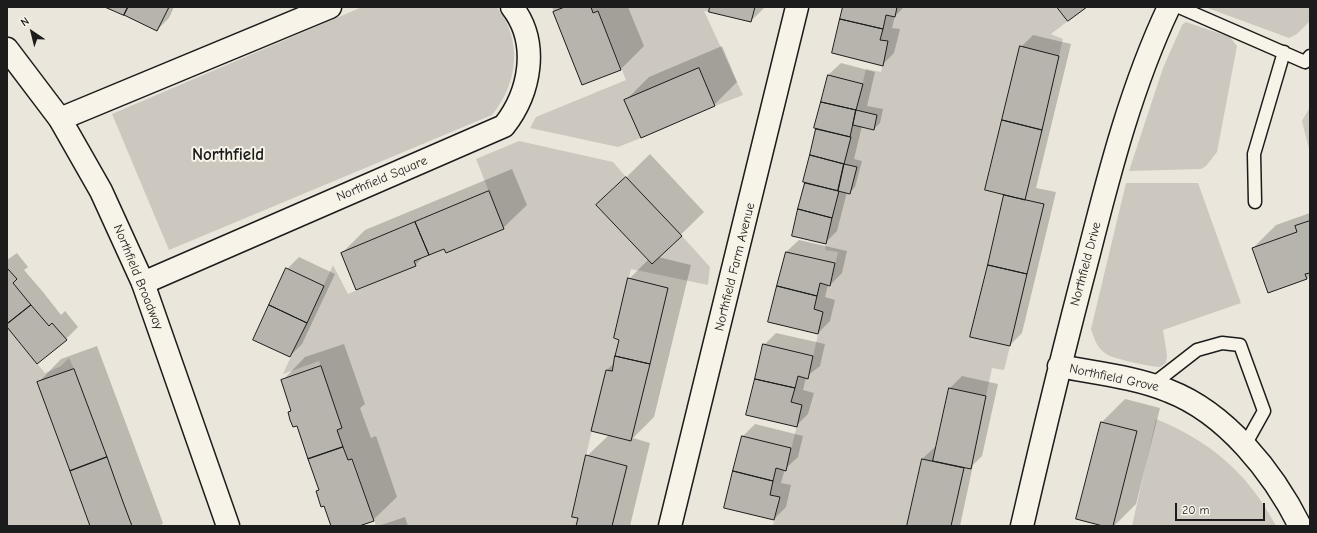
<!DOCTYPE html>
<html>
<head>
<meta charset="utf-8">
<style>
	body { margin:0 }
	#map { position:relative; width:1317px; height:533px; overflow:hidden; background:#eae6dc; font-family:"Comic Neue",sans-serif }
	canvas { display:block }
	.frame { position:absolute; inset:0; border:8px solid #1c1c1c; pointer-events:none }
	.north { position:absolute; left:12px; top:12px; width:40px; height:40px; -webkit-text-stroke:3px #f7f3e8; paint-order:stroke; rotate:325deg; font-size:11px; font-weight:700; line-height:16px; text-align:center; color:#1c1c1c }
	.north::after { content:''; display:block; margin:auto; width:14px; height:18px; background:#1c1c1c; clip-path:polygon(50% 0,100% 100%,50% 72%,0 100%) }
	.scale { position:absolute; left:1175px; top:503px; width:90px; height:18px; box-sizing:border-box; border:2px solid #1c1c1c; border-top:0; padding-left:5px; font-size:12px; line-height:14px; white-space:nowrap; color:#1c1c1c; -webkit-text-stroke:3px #f7f3e8; paint-order:stroke }
</style>
</head>
<body>
<div id="map">
<canvas width="1317" height="533"></canvas>
<div class="frame"></div>
<div class="north">N</div>
<div class="scale">20 m</div>
</div>
<script>
const ctx = document.querySelector('canvas').getContext('2d');
ctx.lineJoin = 'round';
function fill(path, color) { ctx.fillStyle = color; ctx.fill(path, 'evenodd'); }
function stroke(path, color, width, dash) { ctx.strokeStyle = color; ctx.lineWidth = width; ctx.lineCap = dash ? 'butt' : 'round'; ctx.setLineDash(dash || []); ctx.stroke(path); }
function write(font, color, halo, rows, align = 'center') {
  ctx.font = font + ' "Comic Neue",sans-serif'; ctx.lineWidth = 4; ctx.setLineDash([]); ctx.textBaseline = 'middle'; ctx.strokeStyle = halo; ctx.fillStyle = color; for (const [text, x, y, turn = 0] of rows) {
    ctx.save(); ctx.translate(x, y); ctx.rotate((+turn || 0) * Math.PI / 180); ctx.textAlign = isNaN(turn) ? turn : align; if (halo) ctx.strokeText(text, 0, 0); ctx.fillText(text, 0, 0); ctx.restore();
  }
}
fill(new Path2D(`
	M362,7H497C523,41 518,83 492,115L169,250L112,114Z
	M591,7H710L709,12L704,11L743,95L715,106L698,68L625,100L641,138L618,147L530,128L536,117L626,80L598,11L593,13Z
	M897,7H1057L1068,21L1051,34L1063,39L1059,56L1020,47L985,190L1004,195L971,337L1010,346L1004,370L992,368L986,396L949,388L933,461L921,459L907,526H773L780,497L770,495L776,468L786,470L802,405L791,402L798,376L808,379L823,312L814,309L820,283L830,286L838,252L825,250L826,244L839,191L850,194L844,164L853,125L874,130L877,115L856,110L866,69L881,72L888,42L880,40L886,15L895,17Z
	M1205,7H1310V21L1297,34L1289,38Z
	M1186,22L1230,37L1237,46L1217,152L1206,166L1201,169L1129,171L1163,68L1182,25Z
	M1310,107V153L1302,121Z
	M519,141L613,162L626,177L597,205L652,264L682,236L710,267L708,285L631,269L614,338L619,340L612,371L606,370L572,516L578,518L576,526H376L353,459L348,460L337,430L342,427L319,361L283,374L333,265L348,294L415,266L414,261L444,249L446,253L504,229L476,159Z
	M1126,183H1198L1241,303L1163,330L1167,355L1166,363L1160,367C1147,366 1119,360 1108,355C1098,350 1094,339 1091,329Z
	M7,327L45,373L61,366L69,358L74,369L37,382L90,526H7Z
	M1156,419C1210,441 1249,474 1276,526H1132Z`), '#ccc8c0');
fill(new Path2D(`
	M107,7H174L169,18L157,30Z
	M552,7H628L644,46L621,69L583,84Z
	M711,7H765L751,21Z
	M844,7H904L895,16L892,28L900,29L894,53L882,65Z
	M1033,35L1071,44L1036,188L1056,192L1022,333L1010,345L972,336L1005,194L1021,47Z
	M722,46L737,82L714,105L626,100L649,77Z
	M841,63L875,72L867,106L883,109L880,123L874,129L862,126L854,159L862,161L855,187L849,193L847,192L837,231L825,243L793,235L828,75Z
	M650,154L704,212L658,257L691,265L654,417L633,438L650,443L630,526H577L587,456L609,435L607,370L615,362L621,339L629,279L649,259L598,205Z
	M512,169L527,205L503,228L445,247L424,256L415,265L342,253L365,230Z
	M1310,213V275L1307,279L1253,248L1276,225Z
	M799,240L847,251L842,273L830,285H828L825,297L835,300L830,321L818,333L770,321L786,252Z
	M17,253L28,267L24,270L43,292L61,315L65,311L78,327L66,339L7,326V260Z
	M299,257L335,274L302,344L290,356L287,269Z
	M776,333L825,344L820,366L806,377L803,390L814,393L808,414L796,426L764,345Z
	M344,344L365,404L360,408L371,438L376,436L397,497L373,520L356,526H332L325,504L317,491L320,488L297,425L289,412L292,410L282,381L305,357Z
	M97,346L163,523L160,526H91L38,383L61,359Z
	M962,376L998,384L982,456L973,465L960,526H908L922,459L935,447H937L950,388Z
	M1125,399L1160,408L1136,504L1114,526L1077,519L1102,422Z
	M755,424L803,436L798,457L785,469L781,483L791,485L786,507L774,519L743,436Z
	M405,517L408,526H378Z`), '#0003');
const building = new Path2D(`
	M105,7H128L124,15Z
	M128,7H169L157,31L124,15Z
	M565,7H591L593,13L598,11L621,70L582,85L553,12Z
	M710,7H755L751,22L709,12Z
	M843,7H897L895,17L886,15L883,29L840,19Z
	M1057,7H1087L1068,21Z
	M840,19L883,29L880,40L888,41L883,66L832,53Z
	M1020,46L1059,56L1042,130L1002,120Z
	M699,68L715,106L641,138L624,100Z
	M828,75L863,84L856,110L821,102Z
	M821,102L856,110L850,137L814,128Z
	M856,110L877,115L874,130L853,125Z
	M1002,120L1042,130L1025,200L985,190Z
	M816,129L851,137L844,164L810,155Z
	M810,155L844,164L838,191L803,182Z
	M844,164L857,167L850,194L838,191Z
	M626,177L682,236L652,264L596,205Z
	M805,183L839,191L832,218L798,209Z
	M489,191L504,229L446,253L444,249L429,255L415,222Z
	M1004,195L1044,204L1027,274L988,265Z
	M798,209L832,218L826,244L792,236Z
	M1310,221V273L1305,274L1307,279L1268,293L1252,248L1297,232L1295,226Z
	M415,222L429,255L414,261L416,266L356,290L341,253Z
	M786,252L835,263L830,286L820,283L817,296L777,286Z
	M988,265L1027,274L1010,346L970,337Z
	M7,268L17,279L13,283L31,305L7,324Z
	M286,268L324,286L307,323L269,305Z
	M628,278L668,288L650,364L615,356L619,340L614,338Z
	M777,286L817,296L814,309L823,312L818,334L768,322Z
	M31,305L49,326L52,323L67,340L37,364L7,327V324Z
	M269,305L307,323L290,357L253,340Z
	M763,344L813,356L808,379L798,376L795,388L755,379Z
	M615,356L650,364L631,441L591,431L606,370L612,371Z
	M321,366L342,428L337,430L343,447L308,459L297,426L293,427L290,420L288,412L291,411L281,380Z
	M74,369L107,457L70,471L37,382Z
	M755,379L795,388L791,402L802,405L797,427L746,415Z
	M949,388L986,396L971,469L933,461Z
	M1101,422L1137,431L1113,526H1103L1076,519Z
	M742,436L791,448L786,471L776,468L773,481L733,471Z
	M343,447L348,460L352,459L374,521L359,526H331L324,506L321,507L316,491L319,490L308,459Z
	M586,455L627,466L612,526H576L578,518L572,517Z
	M107,457L123,502L132,526H90L70,471Z
	M922,459L964,468L951,526H907Z
	M733,471L773,481L770,495L780,497L774,520L724,508Z`);
fill(building, '#b6b4ac');
stroke(building, '#1c1c1c', 1);
const lane = new Path2D(`
	M1179,7L1305,62L1310,56
	M1255,202L1254,154L1284,52
	M1152,385L1197,350L1222,343L1240,345L1264,411L1245,445`);
const street = new Path2D(`
	M60,119L330,7
	M143,283L504,126C530,93 540,43 512,7
	M1059,366C1095,373 1135,377 1169,391C1226,413 1273,472 1300,526
	M670,526L797,7
	M1022,526C1043,435 1065,344 1089,253C1110,170 1132,85 1169,7`);
const secondary = new Path2D(`
	M7,49L60,119L101,191L143,283L228,526`);
stroke(lane, '#1c1c1c', 15);
stroke(street, '#1c1c1c', 25);
stroke(secondary, '#1c1c1c', 25);
stroke(lane, '#f7f3e8', 12);
stroke(street, '#f7f3e8', 22);
stroke(secondary, '#f7f3e8', 22);
write('13px', '#1c1c1c', '#f7f3e8', [
	["Northfield Square",382,179,-23],
	["Northfield Drive",1086,264,-75],
	["Northfield Farm Avenue",735,267,-76],
	["Northfield Broadway",138,277,68],
	["Northfield Grove",1114,378,12]
]);
write('bold 17px', '#1c1c1c', '#f7f3e8', [
	["Northfield",228,155]
]);
</script>
</body>
</html>
